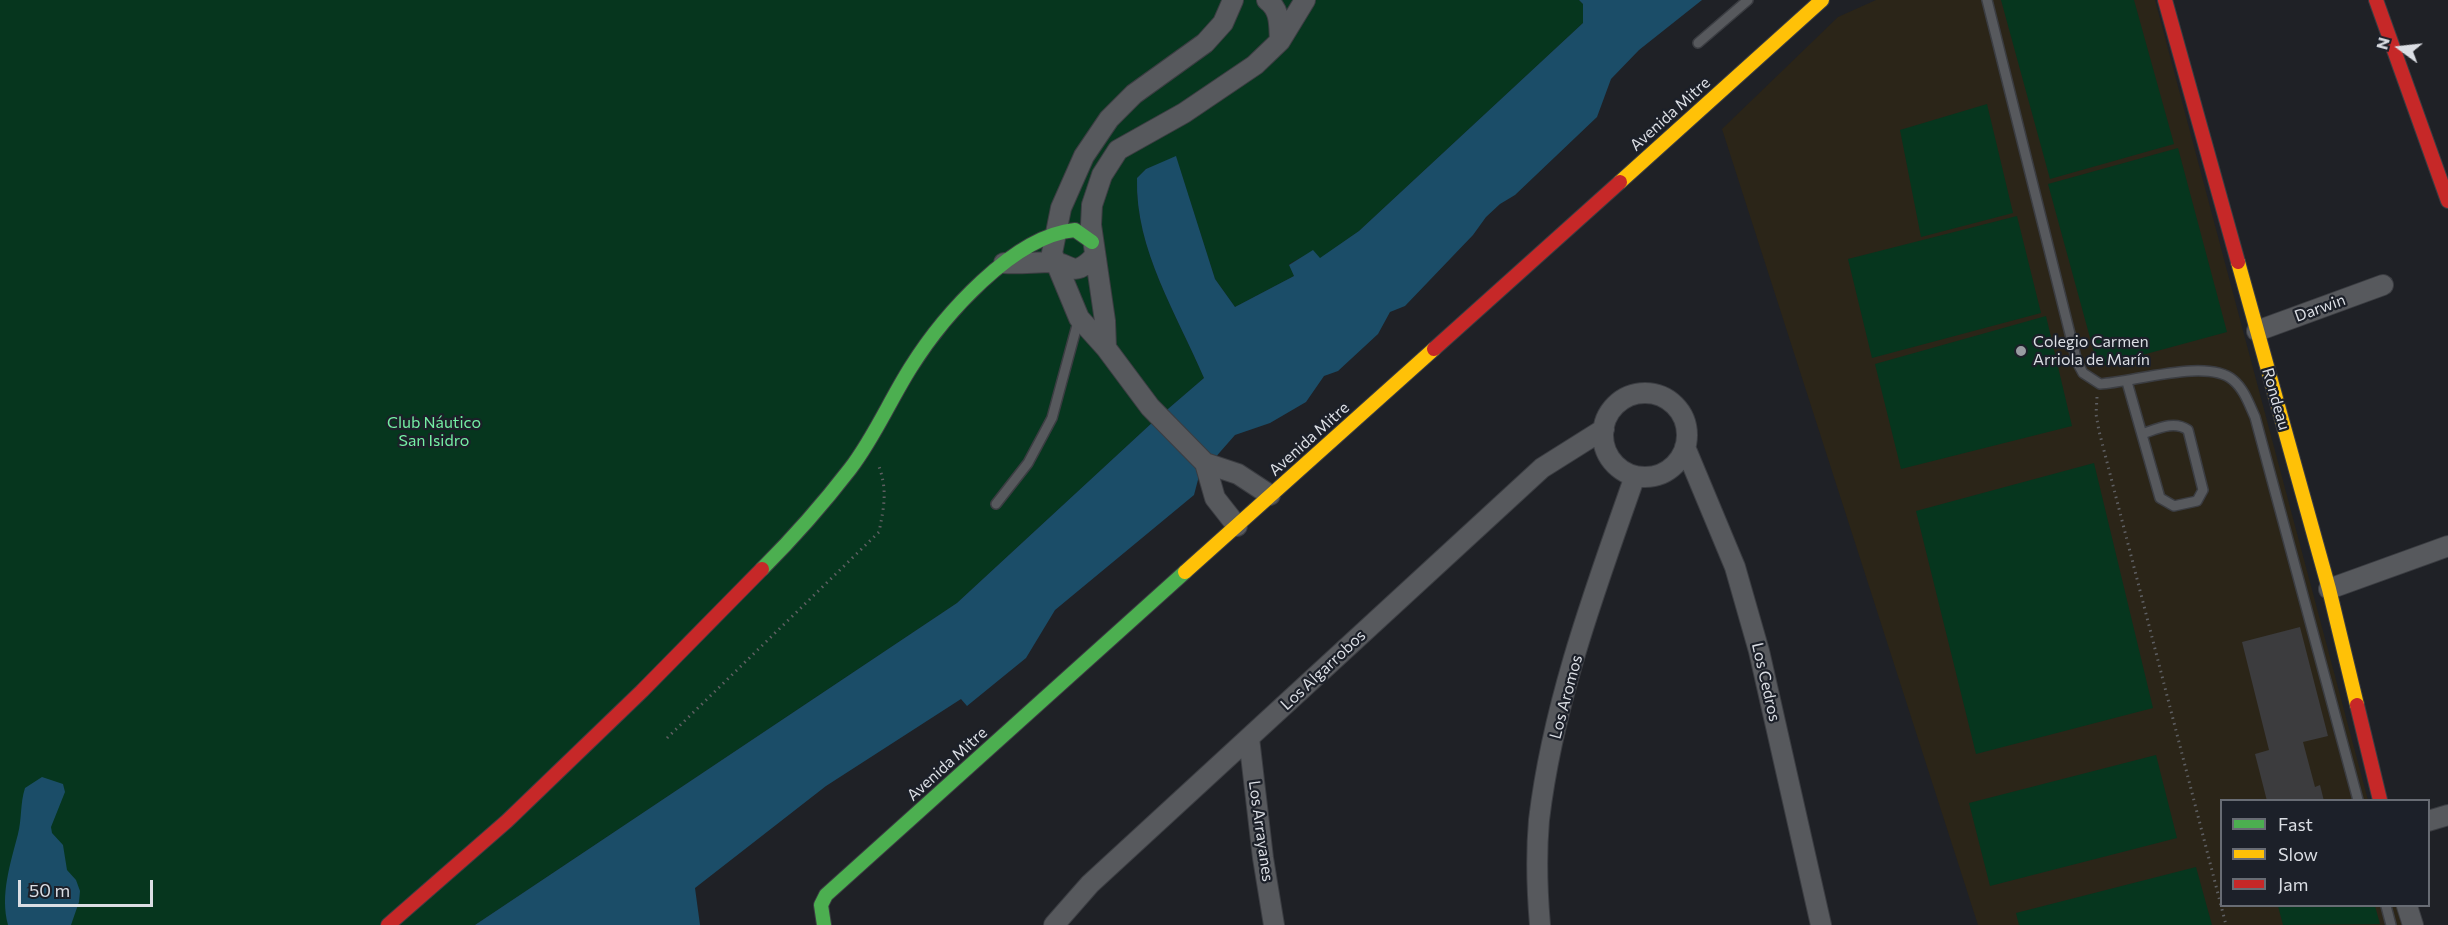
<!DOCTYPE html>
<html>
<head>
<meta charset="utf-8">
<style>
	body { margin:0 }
	#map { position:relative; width:2448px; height:925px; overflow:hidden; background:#1f2126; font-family:Commissioner,sans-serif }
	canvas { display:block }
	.legend { position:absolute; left:2220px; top:799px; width:210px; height:108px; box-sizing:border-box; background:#1c2029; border:2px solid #686c74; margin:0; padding:8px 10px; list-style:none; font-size:18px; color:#dbdee4 }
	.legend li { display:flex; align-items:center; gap:12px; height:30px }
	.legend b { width:30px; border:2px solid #686c74 }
	.north { position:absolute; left:2370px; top:18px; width:60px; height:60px; -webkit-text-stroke:4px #1c2029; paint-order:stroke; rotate:285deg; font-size:16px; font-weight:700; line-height:24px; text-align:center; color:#dbdee4 }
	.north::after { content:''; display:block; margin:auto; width:21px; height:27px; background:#dbdee4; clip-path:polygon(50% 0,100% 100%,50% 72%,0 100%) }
	.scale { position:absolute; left:18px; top:880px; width:135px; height:27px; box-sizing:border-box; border:3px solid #dbdee4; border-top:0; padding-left:8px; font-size:18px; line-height:21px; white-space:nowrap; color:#dbdee4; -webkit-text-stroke:4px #1c2029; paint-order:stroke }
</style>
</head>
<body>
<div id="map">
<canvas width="2448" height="925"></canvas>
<ul class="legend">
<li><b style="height:8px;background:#4caf50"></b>Fast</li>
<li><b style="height:8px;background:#ffc107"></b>Slow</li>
<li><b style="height:8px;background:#c62828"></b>Jam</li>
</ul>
<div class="north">N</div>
<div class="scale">50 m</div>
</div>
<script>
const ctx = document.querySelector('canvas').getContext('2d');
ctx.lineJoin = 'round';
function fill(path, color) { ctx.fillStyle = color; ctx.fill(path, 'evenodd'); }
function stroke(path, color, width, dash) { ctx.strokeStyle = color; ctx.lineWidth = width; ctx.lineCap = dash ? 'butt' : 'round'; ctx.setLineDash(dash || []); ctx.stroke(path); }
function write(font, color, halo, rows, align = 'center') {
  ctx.font = font + ' Commissioner,sans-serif'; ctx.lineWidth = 4.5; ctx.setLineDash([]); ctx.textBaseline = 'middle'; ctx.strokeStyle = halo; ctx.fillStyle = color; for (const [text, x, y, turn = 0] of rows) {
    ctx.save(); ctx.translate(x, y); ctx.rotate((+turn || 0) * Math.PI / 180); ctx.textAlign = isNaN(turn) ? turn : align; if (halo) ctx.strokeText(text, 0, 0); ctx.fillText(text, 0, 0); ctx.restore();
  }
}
fill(new Path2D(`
	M1876,0H2155L2368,800H2222V906H2397L2402,925H1978L1722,129L1838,17Z`), '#2b2518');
fill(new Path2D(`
	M0,0H1579L1583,4V23L1359,231L1319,259L1313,251L1289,264L1294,276L1235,307L1215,279L1176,157L1146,169L1137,178C1135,250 1177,314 1204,378L1154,421L957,603L475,925H0Z
	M2001,0H2134L2174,144L2050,179Z
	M1987,104L2013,213L1921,237L1900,130Z
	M2178,148L2227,332L2098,367L2048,184Z
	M2017,216L2041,313L1872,358L1848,259Z
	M2046,316L2072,426L1901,469L1875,364Z
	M2094,463L2153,708L1976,754L1916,511Z
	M2156,755L2177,838L1990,886L1969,803Z
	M2196,867L2212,925H2019L2016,913Z
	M2278,906H2375L2380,924L2283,925Z`), '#06361e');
fill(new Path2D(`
	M1579,0H1702L1639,50L1611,79L1597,117L1515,195L1500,204L1486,217L1473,235L1405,306L1390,312L1378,334L1338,371L1324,376L1306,402L1270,423L1235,435L1199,476L1194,495L1055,610L1026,658L967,706L961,699L826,786L695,888L700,925H475L957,603L1154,421L1204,378C1177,314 1135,250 1137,178L1146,169L1176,156L1215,279L1235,307L1294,276L1289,265L1313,250L1320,258L1359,231L1583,23V4Z
	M42,777L63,784L65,792L51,827L52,833L63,845L67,870L76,880L80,891L79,902L71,925H8C0,895 10,865 18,834C22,819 20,803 25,788Z`), '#1b4d68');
fill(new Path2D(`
	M2300,627L2328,736L2303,742L2315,787L2320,785L2324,801H2267L2255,754L2269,750L2242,642Z`), '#3c3c3e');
const lane = new Path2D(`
	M1987,0L2077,362L2083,373L2100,384C2134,382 2208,358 2233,380C2244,389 2249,404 2255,417L2358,800
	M1698,43L1748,0
	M2127,382L2160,498L2174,506L2197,501L2203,490L2188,430C2174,420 2157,429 2142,434
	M996,504L1028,463L1052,418L1079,318
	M2386,906L2391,925`);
const street = new Path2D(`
	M1233,0L1223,23L1205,43L1134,94L1109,119L1084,156L1061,208L1052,253L1079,318L1106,348L1150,407L1205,463L1215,498L1237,526
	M1267,0C1281,10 1279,26 1280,41
	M1004,263C1020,264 1036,262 1052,262C1070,262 1072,280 1094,257
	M2257,331L2383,285
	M1106,348L1105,321L1091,225L1092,205L1102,175L1118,150L1184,113L1255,65L1280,41L1305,0
	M1603 435a42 42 0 1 1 84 0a42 42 0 1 1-84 0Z
	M1685,447L1735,567L1759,651L1821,925
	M1205,463L1238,474L1270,495
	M2329,589L2448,546
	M1249,738L1263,858L1274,925
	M2428,821L2448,815
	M2407,906L2413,925
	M1054,925L1090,884L1542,468L1604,429
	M1540,925C1537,890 1536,855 1539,820C1553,702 1596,587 1635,476`);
const fast = new Path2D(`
	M762,569C793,538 823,504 850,469C874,438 890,400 911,367C943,316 1013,236 1075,230L1092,242
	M824,925L821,905L826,895L1185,572`);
const slow = new Path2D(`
	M1620,182L1822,0
	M2238,262L2329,589L2357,705
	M1185,572L1434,349`);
const jam = new Path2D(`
	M2165,0L2238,262
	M2376,0L2448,201
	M1434,349L1620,182
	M2357,705L2380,800
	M388,925L507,821L642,691L762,569`);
stroke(lane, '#3b3d42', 12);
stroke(street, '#3b3d42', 22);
stroke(fast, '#3b3d42', 16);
stroke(slow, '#3b3d42', 16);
stroke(jam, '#3b3d42', 16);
stroke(new Path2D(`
	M2097,397L2096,414L2099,431L2226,925
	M667,738L879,532C884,507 888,489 878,464`), '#5e5f62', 3, [1.5, 4.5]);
stroke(lane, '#57595d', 9);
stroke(street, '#57595d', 20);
stroke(fast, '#4caf50', 14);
stroke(slow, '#ffc107', 14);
stroke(jam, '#c62828', 14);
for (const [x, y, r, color] of [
	[2021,351,6,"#999ca2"]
]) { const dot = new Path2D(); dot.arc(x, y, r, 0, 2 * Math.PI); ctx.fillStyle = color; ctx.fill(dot); stroke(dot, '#1c2029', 2); }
write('16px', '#dbdee4', '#1c2029', [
	["Avenida Mitre",1670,114,-42],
	["Darwin",2320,308,-20],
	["Rondeau",2276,399,74],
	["Avenida Mitre",1309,439,-42],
	["Los Algarrobos",1323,670,-43],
	["Los Cedros",1766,682,77],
	["Los Aromos",1566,697,-75],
	["Avenida Mitre",947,764,-42],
	["Los Arrayanes",1261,831,82]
]);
write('16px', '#dbdee4', '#1c2029', [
	["Colegio Carmen",2033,342],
	["Arriola de Marín",2033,360]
], 'left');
write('16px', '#75efa5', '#1c2029', [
	["Club Náutico",434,423],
	["San Isidro",434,441]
]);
</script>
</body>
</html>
